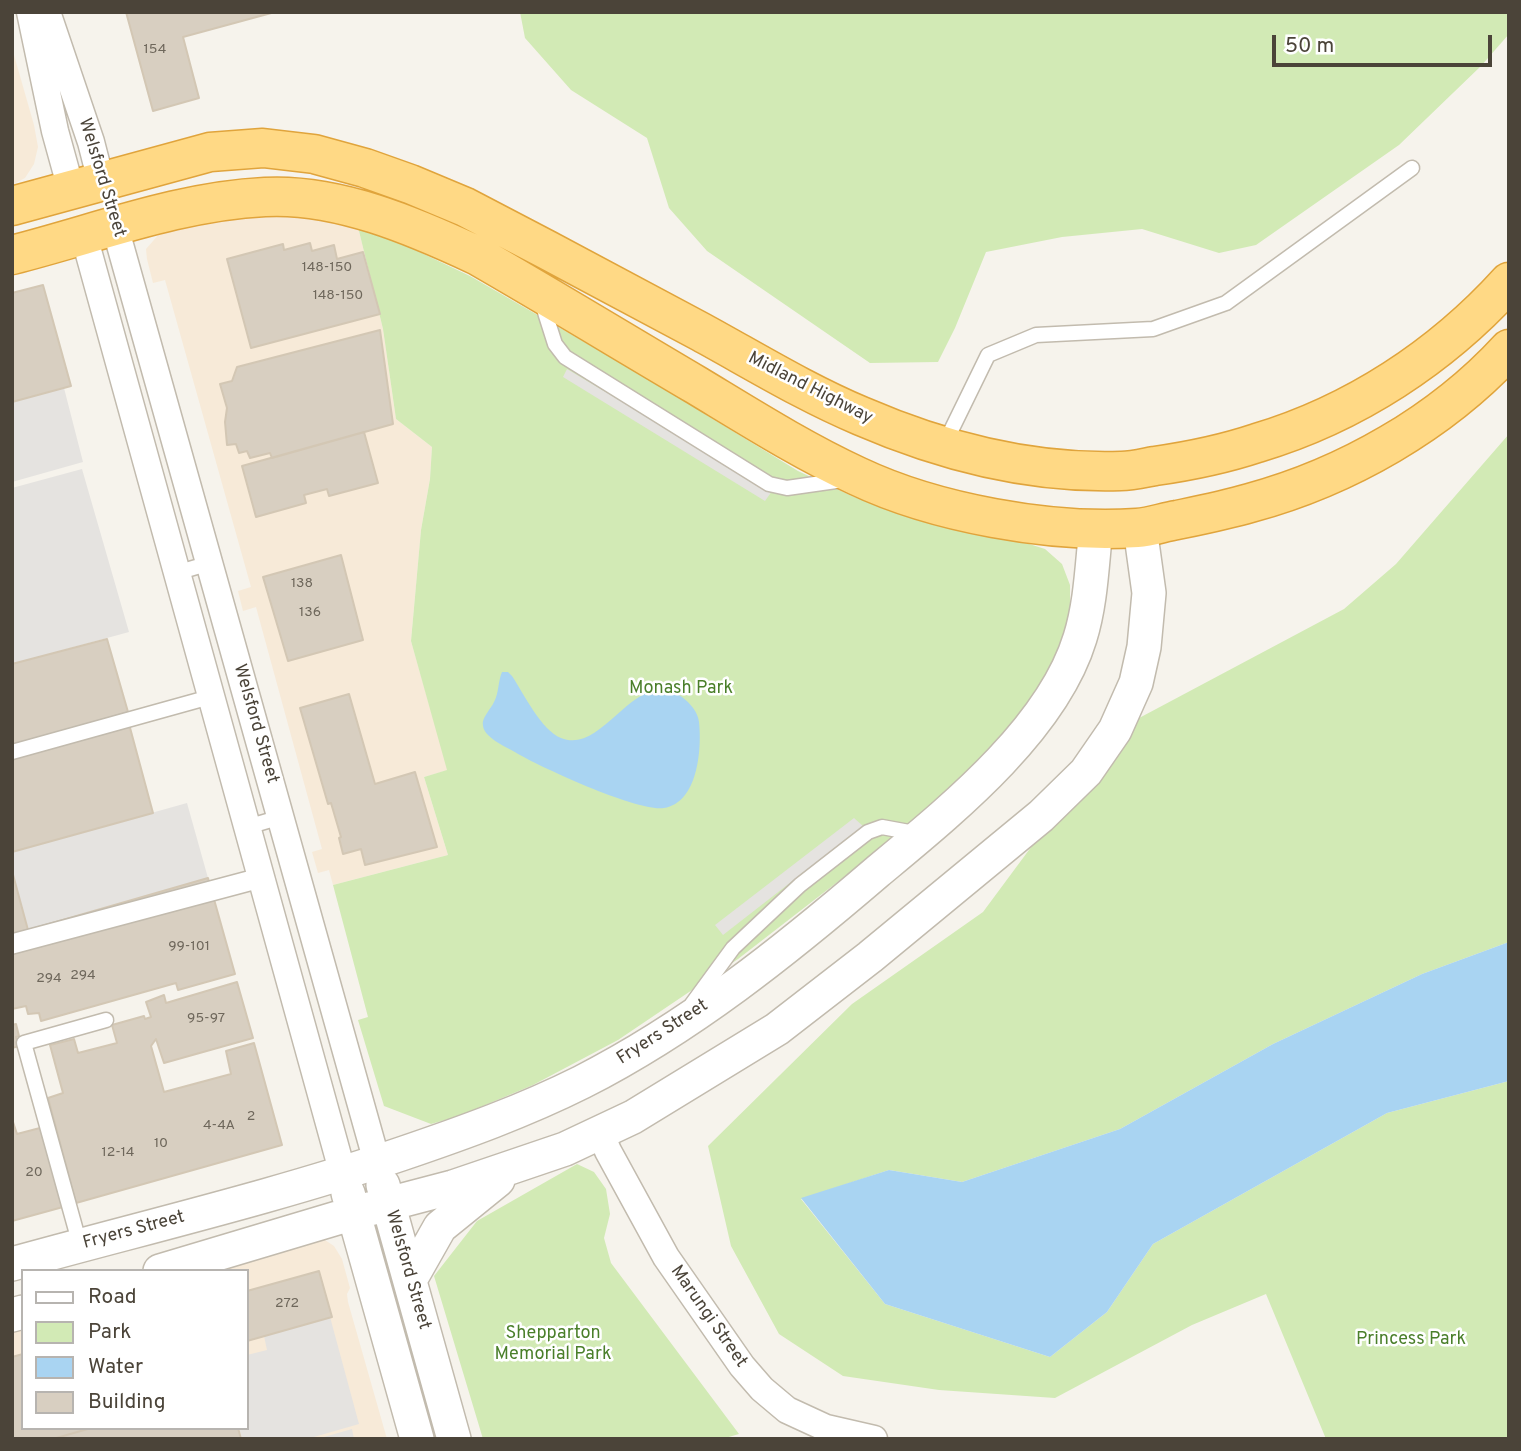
<!DOCTYPE html>
<html>
<head>
<meta charset="utf-8">
<style>
	body { margin:0 }
	#map { position:relative; width:1521px; height:1451px; overflow:hidden; background:#f6f3ec; font-family:Overpass,sans-serif }
	canvas { display:block }
	.frame { position:absolute; inset:0; border:14px solid #4b4439; pointer-events:none }
	.legend { position:absolute; left:21px; top:1269px; width:228px; height:161px; box-sizing:border-box; background:#fff; border:2px solid #b7b4b0; margin:0; padding:9px 12px; list-style:none; font-size:21px; color:#4b4439 }
	.legend li { display:flex; align-items:center; gap:14px; height:35px }
	.legend b { width:35px; border:2px solid #b7b4b0 }
	.scale { position:absolute; left:1272px; top:35px; width:220px; height:32px; box-sizing:border-box; border:4px solid #4b4439; border-top:0; padding-left:9px; font-size:21px; line-height:24px; white-space:nowrap; color:#4b4439; -webkit-text-stroke:5px #fff; paint-order:stroke }
</style>
</head>
<body>
<div id="map">
<canvas width="1521" height="1451"></canvas>
<div class="frame"></div>
<ul class="legend">
<li><b style="height:9px;background:#fff"></b>Road</li>
<li><b style="height:19px;background:#d2eab5"></b>Park</li>
<li><b style="height:19px;background:#a9d4f2"></b>Water</li>
<li><b style="height:19px;background:#d8cfc1"></b>Building</li>
</ul>
<div class="scale">50 m</div>
</div>
<script>
const ctx = document.querySelector('canvas').getContext('2d');
ctx.lineJoin = 'round';
function fill(path, color) { ctx.fillStyle = color; ctx.fill(path, 'evenodd'); }
function stroke(path, color, width, dash) { ctx.strokeStyle = color; ctx.lineWidth = width; ctx.lineCap = dash ? 'butt' : 'round'; ctx.setLineDash(dash || []); ctx.stroke(path); }
function write(font, color, halo, rows, align = 'center') {
  ctx.font = font + ' Overpass,sans-serif'; ctx.lineWidth = 5; ctx.setLineDash([]); ctx.textBaseline = 'middle'; ctx.strokeStyle = halo; ctx.fillStyle = color; for (const [text, x, y, turn = 0] of rows) {
    ctx.save(); ctx.translate(x, y); ctx.rotate((+turn || 0) * Math.PI / 180); ctx.textAlign = isNaN(turn) ? turn : align; if (halo) ctx.strokeText(text, 0, 0); ctx.fillText(text, 0, 0); ctx.restore();
  }
}
fill(new Path2D(`
	M12,48L34,125L38,147L34,164L25,178L12,185Z
	M273,215L317,218L358,227L383,329L396,419L432,447L430,479L421,530L411,641L448,770L424,777L448,855L333,885L329,870L318,873L312,852L322,849L256,607L243,611L238,591L251,587L165,280L153,283L147,259L146,249L160,233L231,218Z
	M311,1238L325,1240L334,1246L342,1259L350,1288L347,1294L348,1302L387,1439H12V1331L23,1328V1428H247V1271H216Z`), '#f7ead8');
fill(new Path2D(`
	M520,12H1509V34L1481,66L1399,145L1256,245L1219,253L1142,229L1062,237L986,252L955,328L938,362L870,363L707,251L669,208L647,138L571,90L525,38Z
	M358,227L409,247L470,276L638,373L798,471L854,497L917,520L978,535L1023,542L1045,549L1062,564L1070,585V615L1060,654L1038,694L978,765L871,856L738,959L618,1040L533,1085L459,1116L431,1124L384,1106L358,1020L368,1017L333,885L448,855L424,777L447,770L411,641L421,530L430,479L432,447L396,419L383,329Z
	M1509,434V942L1422,974L1273,1044L1120,1129L962,1182L889,1170L801,1199L885,1304L1050,1357L1107,1312L1153,1244L1387,1113L1509,1081V1439H1326L1266,1294L1192,1325L1055,1398L939,1390L843,1376L779,1334L731,1246L708,1146L852,1004L983,912L1043,831L1126,725L1344,609L1396,564Z
	M577,1164L594,1172L606,1189L610,1214L604,1238L611,1263L739,1434L722,1439H483L434,1276L477,1221Z`), '#d2eab5');
fill(new Path2D(`
	M567,369L772,491L765,501L563,377Z
	M64,388L83,462L12,482V402Z
	M82,469L129,632L12,664V488Z
	M187,803L208,878L28,930L12,871V852Z
	M854,818L863,826L723,935L715,925Z
	M330,1317L359,1424L307,1439H242L239,1428H247V1355L267,1350L264,1336Z
	M352,1429L354,1439H317Z`), '#e5e3e0');
fill(new Path2D(`
	M502,672H508L512,676C524,694 541,730 561,738C604,756 636,663 682,697C690,703 698,712 699,722C702,749 698,803 664,808C638,812 545,769 520,755C509,748 485,739 483,726C481,718 491,709 494,702C499,693 498,681 502,672Z
	M1509,942V1081L1387,1113L1153,1244L1107,1312L1050,1357L885,1304L801,1198L889,1170L962,1182L1120,1129L1273,1044L1422,974Z`), '#a9d4f2');
const building = new Path2D(`
	M126,12H275L183,37L199,98L153,111Z
	M310,243L312,251L334,245L337,259L363,252L380,314L251,348L227,259L283,244L284,250Z
	M43,285L71,386L12,402V293Z
	M380,330L393,424L272,458L270,453L250,458L247,451L239,453L236,444L227,445L225,422L227,408L220,384L232,381L237,367Z
	M364,432L378,483L329,496L327,489L304,495L306,503L256,517L242,466Z
	M341,555L363,640L288,661L263,577Z
	M107,639L128,712L12,747V664Z
	M349,694L375,784L415,772L437,847L365,865L361,849L343,854L339,838L341,837L331,803L328,804L300,708Z
	M129,724L153,813L12,852V756Z
	M12,871L28,930L208,878L235,974L178,990L176,983L41,1021L39,1013L28,1014L26,1006L12,1009Z
	M237,982L253,1038L164,1063L156,1039L151,1046L164,1092L231,1074L226,1051L254,1043L282,1145L76,1203L48,1098L63,1093L50,1045L74,1039L78,1053L117,1043L112,1025L144,1016L145,1019L151,1017L146,1002L164,995L166,1003Z
	M16,1024L19,1036L16,1037L19,1046L12,1048V1025Z
	M12,1119L17,1134L40,1128L63,1207L12,1221Z
	M319,1271L332,1317L247,1341V1291Z
	M23,1354V1428H91L53,1439H12V1357Z
	M91,1428H238L241,1439H53Z`);
fill(building, '#d8cfc1');
stroke(building, '#d3c7b4', 2);
const service = new Path2D(`
	M542,303L555,344L565,357L769,484L787,488L843,480
	M945,443L988,355L1036,335L1153,329L1226,303L1412,168
	M176,573L210,563
	M12,752L210,697
	M247,827L281,817
	M692,1004L733,948L800,885L868,832L882,827L920,834
	M80,1245L24,1043L106,1020`);
const pedestrian = new Path2D(`
	M12,944L260,878`);
const minor = new Path2D(`
	M30,12L55,131L71,189
	M47,12L91,142L101,181
	M115,227L377,1162
	M84,236L343,1174
	M600,1132L608,1151L666,1257L742,1366L762,1389L787,1410L826,1428L874,1439`);
const tertiary = new Path2D(`
	M383,1185L454,1439
	M348,1193L417,1439
	M12,1264C142,1228 274,1197 401,1154C463,1133 524,1111 582,1082C690,1027 786,950 877,872C949,812 1052,730 1080,638C1091,603 1092,564 1096,528
	M160,1271L354,1213L453,1187L565,1149L633,1117L777,1029L870,957L1041,816L1086,772L1115,730L1136,683L1144,647L1149,593L1140,528
	M410,1280L440,1227L498,1180
	M12,1315L23,1312`);
const trunk = new Path2D(`
	M12,206L210,152L263,148L314,154L365,168L410,184L465,207C544,248 623,290 701,332C754,361 806,393 861,416C942,451 1031,474 1121,471C1132,471 1144,468 1155,466C1190,461 1224,454 1257,443C1354,414 1441,357 1509,282
	M12,255C95,234 179,201 265,197C337,193 414,226 478,256C551,298 623,342 696,385C749,417 801,450 857,476C935,513 1051,534 1137,528C1151,527 1164,522 1177,520C1201,515 1226,510 1250,503C1346,477 1441,423 1509,349`);
stroke(service, '#c2bbae', 17);
stroke(pedestrian, '#c2bbae', 22);
stroke(minor, '#c2bbae', 29);
stroke(tertiary, '#c2bbae', 36);
stroke(trunk, '#e0a43c', 41);
stroke(service, '#fff', 14);
stroke(pedestrian, '#fff', 19);
stroke(minor, '#fff', 26);
stroke(tertiary, '#fff', 33);
stroke(trunk, '#ffd985', 38);
write('14px', '#6e675b', null, [
	["154",155,50],
	["148-150",327,268],
	["148-150",338,296],
	["138",302,584],
	["136",310,613],
	["99-101",189,947],
	["294",83,976],
	["294",49,979],
	["95-97",206,1019],
	["2",251,1117],
	["4-4A",219,1126],
	["10",161,1144],
	["12-14",118,1153],
	["20",34,1173],
	["272",287,1304]
]);
write('18px', '#4b4439', '#fff', [
	["Welsford Street",101,178,73],
	["Midland Highway",810,389,27],
	["Welsford Street",255,724,74],
	["Fryers Street",663,1033,-33],
	["Fryers Street",134,1231,-15],
	["Welsford Street",407,1270,74],
	["Marungi Street",708,1317,55]
]);
write('18px', '#4a7f2a', '#fff', [
	["Monash Park",681,689],
	["Shepparton",553,1334],
	["Memorial Park",553,1355],
	["Princess Park",1411,1340]
]);
</script>
</body>
</html>
